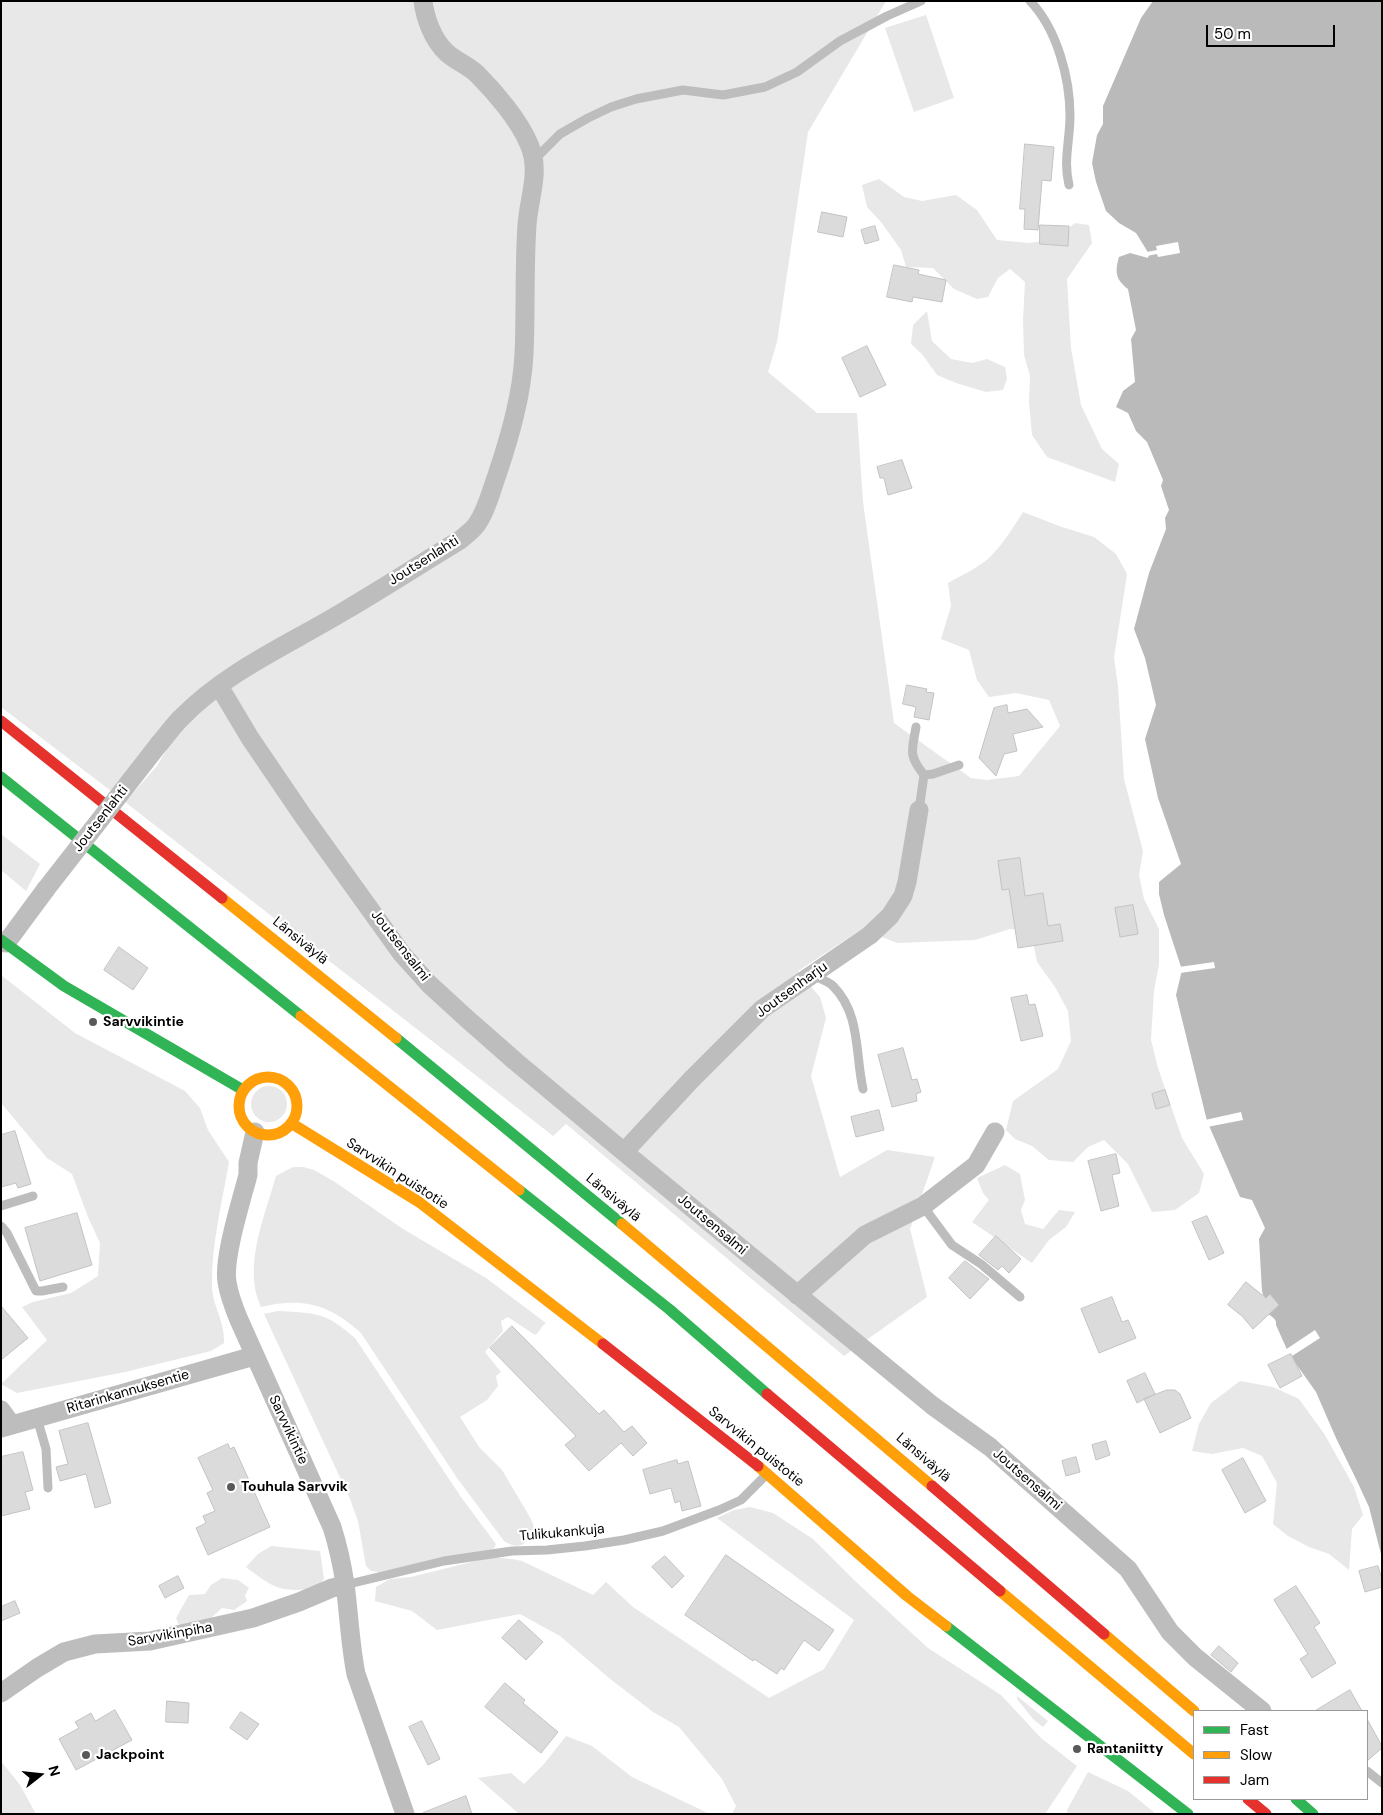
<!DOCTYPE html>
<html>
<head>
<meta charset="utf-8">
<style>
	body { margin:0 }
	#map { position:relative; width:1383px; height:1815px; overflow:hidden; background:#fff; font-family:"DM Sans",sans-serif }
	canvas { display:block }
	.frame { position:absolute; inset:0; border:2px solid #000; pointer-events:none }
	.legend { position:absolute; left:1193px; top:1710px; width:175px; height:90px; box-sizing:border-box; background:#fff; border:1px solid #999; margin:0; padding:6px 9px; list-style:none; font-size:15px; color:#000 }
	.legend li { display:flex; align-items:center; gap:10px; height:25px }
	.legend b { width:25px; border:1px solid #999 }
	.north { position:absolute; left:15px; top:1750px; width:50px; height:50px; -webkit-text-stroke:4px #fff; paint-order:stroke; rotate:74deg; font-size:14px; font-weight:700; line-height:20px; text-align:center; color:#000 }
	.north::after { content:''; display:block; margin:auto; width:18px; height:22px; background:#000; clip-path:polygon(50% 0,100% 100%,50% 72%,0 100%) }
	.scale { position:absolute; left:1206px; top:25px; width:129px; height:22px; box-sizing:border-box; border:2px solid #000; border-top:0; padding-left:6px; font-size:15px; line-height:18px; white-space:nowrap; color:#000; -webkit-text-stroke:4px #fff; paint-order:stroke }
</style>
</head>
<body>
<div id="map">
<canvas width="1383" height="1815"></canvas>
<div class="frame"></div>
<ul class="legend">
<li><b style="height:6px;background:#30b455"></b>Fast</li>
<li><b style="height:6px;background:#ff9f0a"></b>Slow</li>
<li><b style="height:6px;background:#e5322d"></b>Jam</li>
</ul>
<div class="north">N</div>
<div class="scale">50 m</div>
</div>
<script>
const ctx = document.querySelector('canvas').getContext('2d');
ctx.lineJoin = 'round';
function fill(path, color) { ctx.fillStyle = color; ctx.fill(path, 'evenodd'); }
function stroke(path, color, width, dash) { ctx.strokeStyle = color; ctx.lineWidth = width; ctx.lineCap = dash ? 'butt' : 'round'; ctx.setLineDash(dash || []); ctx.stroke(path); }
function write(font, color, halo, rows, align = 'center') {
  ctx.font = font + ' "DM Sans",sans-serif'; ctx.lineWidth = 4.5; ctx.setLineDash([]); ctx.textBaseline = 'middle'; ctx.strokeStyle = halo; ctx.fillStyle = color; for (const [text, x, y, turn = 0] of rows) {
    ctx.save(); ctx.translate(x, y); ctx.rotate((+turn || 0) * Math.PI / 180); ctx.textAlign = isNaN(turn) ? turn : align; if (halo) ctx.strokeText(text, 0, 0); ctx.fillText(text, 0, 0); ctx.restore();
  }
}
fill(new Path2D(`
	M1,1H886L808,132L777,342L768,372L817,413H857L863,502L894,723L971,778L987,780L1019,776L1060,726L1049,700L1016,693L989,697L977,680L969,650L941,639L951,606L948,583C962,575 978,568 990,557C1003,544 1013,528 1023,512L1059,526L1094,537L1116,554L1127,574L1114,658L1118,686L1124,779L1143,851L1139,875L1144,899L1159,929V964L1154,991L1151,1040L1158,1068L1182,1138L1204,1174L1199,1193L1175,1210L1152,1212L1128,1164L1104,1140L1088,1147L1073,1162L1049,1160L1032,1146L1015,1139L1006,1130L1013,1101L1058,1069L1071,1041L1068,1011L1055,987L1037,962L1031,932L1010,929L975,940L897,943L862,929L798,971L820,997L826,1018L811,1076L840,1177L887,1150L935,1157L910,1229L927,1297L844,1356L566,1124L553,1136L436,1044L125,802L157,766L166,750L111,791L1,707Z
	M926,15L954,98L914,112L885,28Z
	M879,179L904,197L922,201L956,195L977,210L997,240L1029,243L1055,239L1075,223L1089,225L1092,243L1067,279L1071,348L1081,405L1102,449L1119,464L1115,482L1047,457L1032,435L1029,402L1030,376L1024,355L1023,320L1025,282L1010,269L998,278L988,297L977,299L954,289L933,268L906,267L901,250L881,222L867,207L862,185Z
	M927,311L932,341L951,359L972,363L987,359L1005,367L1007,379L1003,390L986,392L956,383L937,375L922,354L911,344L913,325Z
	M1,834L40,864L26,891L1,870Z
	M1,975L75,1033L185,1091L200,1108L208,1130L229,1162C222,1203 211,1245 212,1287C213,1307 225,1321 224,1343L211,1351L125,1372L17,1393L1,1384L47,1340L22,1307L33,1302L71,1293L98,1276L100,1243L88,1217L72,1174L47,1158L1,1103Z
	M251 1104a18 18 0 1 1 36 0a18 18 0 1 1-36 0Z
	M1005,1165L1020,1174L1025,1200L1021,1210L1025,1224L1043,1229L1059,1210L1075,1212L1066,1227L1049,1240L1032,1263L972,1222L989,1200L983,1193L977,1178Z
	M293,1167H303L314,1170L335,1182L403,1229L486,1278L546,1323C541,1326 540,1332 535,1335L508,1317L501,1321L503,1331L485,1352L501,1372L496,1376L498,1386L487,1400L460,1417L479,1447L502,1470L531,1519L535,1530C528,1544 518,1551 504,1541L457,1478L361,1333C329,1304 302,1297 261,1307C242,1267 265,1216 276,1176Z
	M278,1311C316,1313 325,1312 355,1338L461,1497L496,1544L494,1549L488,1551L449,1557L379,1572L371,1571L366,1566L358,1521L350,1499L264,1314Z
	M1240,1381L1273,1387L1299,1399L1325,1435L1354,1487L1363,1515L1352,1529L1349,1570L1329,1554L1309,1547L1288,1536L1273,1524L1277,1483L1262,1456L1243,1448L1212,1454L1192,1451L1199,1424L1211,1403Z
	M750,1507L773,1513L813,1539L855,1581L928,1648L1001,1695L1041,1738L1077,1766L1045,1814H732L736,1806L722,1779L679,1727L653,1712L609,1678L560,1636L520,1614L437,1630L412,1611L375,1601L376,1587L390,1579L411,1577L492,1557L512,1559L522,1561L593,1595L606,1582L633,1607L769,1698L824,1669L854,1620L717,1518L734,1510Z
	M271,1546L320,1551L324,1579L317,1588C281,1593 275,1589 246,1567L258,1554Z
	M222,1578L238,1580L249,1588L245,1595L247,1601L234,1610L222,1608L201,1627L179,1625L176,1618L189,1595L205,1594L211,1585Z
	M1017,1696L1048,1721L1043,1727L1034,1720L1017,1699Z
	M566,1736L592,1746L632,1777L710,1814H519L478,1778L511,1773L524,1784L544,1764Z
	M1,1761L20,1785L36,1814H1Z
	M1088,1772L1128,1791L1156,1814H1067V1810Z`), '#e8e8e8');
fill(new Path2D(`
	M1153,1H1382V1558L1369,1507L1356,1479L1336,1438L1316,1392L1289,1354L1276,1325C1277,1320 1273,1317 1268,1314L1262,1291L1259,1239L1265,1228L1252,1200L1240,1197L1207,1121L1176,995L1182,970L1164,915L1159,894V882L1181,864L1158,798L1145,739L1156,705L1145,658L1134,629L1149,573L1166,529L1165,518L1169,510L1161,486L1163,480L1147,442L1136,431L1128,413L1116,407L1123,391L1135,382L1131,339L1136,330L1128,289C1115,279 1115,271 1119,257L1130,253L1148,258L1149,254L1136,233L1119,223L1106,211L1096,182L1092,163L1097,135L1103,124V106L1141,18Z`), '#bababa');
fill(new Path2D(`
	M1178,242L1180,253L1158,257L1157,254L1147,256V252L1157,250L1156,246Z
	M1214,962L1215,968L1180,973L1179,967Z
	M1241,1112L1243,1120L1207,1127L1205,1120Z
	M1315,1330L1320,1338L1289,1358L1285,1350Z`), '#fff');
const building = new Path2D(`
	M1025,144L1054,147L1051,181L1042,180L1038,230L1024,229L1025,209H1020Z
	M822,212L847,217L843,237L818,232Z
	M1040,225L1069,226L1068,246L1040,244Z
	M875,226L879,240L865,244L861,230Z
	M894,265L919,270L918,274L946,280L942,302L913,297L912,302L887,297Z
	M867,346L886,385L860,397L842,358Z
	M902,460L912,488L888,495L884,478H880L877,467Z
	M907,685L927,689L926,692L934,693L929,720L914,717L916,707L903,704Z
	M1007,705L1008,713L1027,709L1043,727L1013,734L1017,751L1004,754L996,776L979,758L994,708Z
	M1020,858L1025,896L1043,893L1048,926L1060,924L1063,941L1018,948L1009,889L1002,890L998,861Z
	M1133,905L1138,934L1120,937L1115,908Z
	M119,947L148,968L133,990L104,970Z
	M1027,995L1029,1005L1035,1004L1043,1036L1021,1041L1011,998Z
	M903,1048L912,1080L917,1079L921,1092L916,1094L917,1101L892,1107L878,1055Z
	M1165,1090L1170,1105L1156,1109L1152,1094Z
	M879,1110L884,1130L856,1137L851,1117Z
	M15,1131L31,1184L18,1188L16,1183L1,1187V1135Z
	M1116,1154L1120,1173L1112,1175L1119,1206L1101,1211L1088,1161Z
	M77,1213L92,1265L40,1281L25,1228Z
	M1207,1216L1224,1253L1209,1260L1192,1222Z
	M996,1236L1021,1259L1009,1273L1002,1266L998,1270L979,1255Z
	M965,1261L989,1279L970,1299L949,1278Z
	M1246,1282L1266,1298L1270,1294L1279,1305L1253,1329L1242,1316L1228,1305Z
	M1112,1297L1122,1322L1128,1320L1136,1338L1099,1353L1081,1309Z
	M1,1306L28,1338L1,1360Z
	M512,1326L599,1414L604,1410L624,1432L632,1426L647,1443L633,1456L621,1443L589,1471L565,1445L576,1436L490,1348Z
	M1291,1354L1302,1376L1280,1388L1268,1365Z
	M1145,1373L1155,1394L1137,1403L1127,1381Z
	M1167,1390H1175L1180,1394L1191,1418L1160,1433L1144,1399Z
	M88,1423L111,1503L95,1508L86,1474L60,1481L56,1467L68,1464L59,1431Z
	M1106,1441L1110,1455L1096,1460L1092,1445Z
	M228,1444L230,1449L234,1447L270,1527L208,1555L196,1528L206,1523L203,1516L215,1511L207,1493L213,1490L198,1458Z
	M23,1452L33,1490L25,1492L30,1509L1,1516V1457Z
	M1076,1457L1080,1472L1066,1476L1062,1461Z
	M1243,1458L1266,1501L1245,1513L1222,1470Z
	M677,1460L678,1464L688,1461L701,1506L682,1511L680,1501L675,1503L671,1488L650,1494L643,1470Z
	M726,1555L834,1630L819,1651L804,1640L784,1670L781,1668L777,1674L754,1659L753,1661L685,1615Z
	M665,1556L684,1576L672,1588L652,1567Z
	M1378,1566L1382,1579V1587L1365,1592L1359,1571Z
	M178,1576L184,1588L165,1598L159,1586Z
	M1296,1586L1320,1623L1314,1627L1336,1663L1312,1678L1300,1659L1308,1654L1274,1600Z
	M15,1601L20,1613L1,1621V1607Z
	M519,1620L543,1642L526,1660L502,1638Z
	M1219,1646L1238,1663L1231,1672L1211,1655Z
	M505,1683L525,1700L523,1703L558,1732L541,1753L485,1707Z
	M1350,1690L1362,1711H1315Z
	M167,1701L189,1703L188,1723L166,1722Z
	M115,1710L132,1740L76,1770L59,1739L79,1728L75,1722L91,1713L95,1721Z
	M241,1712L259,1724L247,1740L230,1728Z
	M1367,1719L1382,1746V1748L1367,1761Z
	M422,1721L440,1759L428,1765L409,1727Z
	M466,1796L472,1814H423V1813Z`);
fill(building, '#dbdbdb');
stroke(building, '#c3c3c3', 1);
stroke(new Path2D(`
	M1030,1C1057,29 1070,78 1070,116C1070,140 1063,161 1069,185
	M535,159L560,134L588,118L611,107L636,99L683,90L723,95L765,87L797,72L840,41L887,16L921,1
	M916,727C912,751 908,755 924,775L919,810
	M924,775L933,774L959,765
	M812,975C818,978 828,981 833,986C861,1014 855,1054 863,1089
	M1,1206L33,1196
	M923,1206L952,1245L981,1264L1020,1297
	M1,1226L7,1233L36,1291H42L63,1287
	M37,1418L46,1449L48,1488
	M345,1585L444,1561L512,1551L547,1550L585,1546L624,1540L663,1531L719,1510L741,1500L765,1476
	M1367,1771L1382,1783`), '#bdbdbd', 9);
stroke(new Path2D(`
	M219,686L250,738L303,816L402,954L429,984L465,1017L515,1061L624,1152L933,1406L990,1447L1128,1569L1170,1632L1195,1657L1262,1711
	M159,744C166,736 173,726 181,718C228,670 290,644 346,610C385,587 422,563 460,540C466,535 473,530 477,524C487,510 491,491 497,475C510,436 522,395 524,354C526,311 524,268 527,225C529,196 541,172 529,144C519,120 495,92 477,74C468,65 455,61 446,52C433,40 425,18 423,1
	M6,943L46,889
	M255,1132L248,1163V1175C241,1202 223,1258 227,1282C229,1295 234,1308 239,1320L332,1527C338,1546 342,1564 345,1584C349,1614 350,1644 356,1674L405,1814
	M624,1152L691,1080L762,1009L870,935L890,916L903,896L907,882L919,810
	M797,1295L865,1235L923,1206L976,1165L995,1132
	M1,1410L12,1425
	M1,1428L254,1356
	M1,1693L37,1668L64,1652L95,1644L150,1641L253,1618L299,1602L332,1588L345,1585`), '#bdbdbd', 19);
stroke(new Path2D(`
	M1,777L301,1016
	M1,940L64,986L243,1090
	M396,1038L622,1224
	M519,1190L669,1309L767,1394
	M946,1626L1188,1814
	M1296,1799L1313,1814`), '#30b455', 11);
stroke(new Path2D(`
	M222,898L396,1038
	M301,1016L519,1190
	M239 1106a29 29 0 1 1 58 0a29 29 0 1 1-58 0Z
	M291,1123L419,1202L603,1344
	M622,1224L932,1486
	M758,1466L907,1596L946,1626
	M1000,1591L1194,1754
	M1104,1634L1194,1711`), '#ff9f0a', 11);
stroke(new Path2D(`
	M1,721L222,898
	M603,1344L758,1466
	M767,1394L1000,1591
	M932,1486L1104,1634
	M1248,1799L1266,1814`), '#e5322d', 11);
stroke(new Path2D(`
	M46,889L159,744`), '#bdbdbd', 19);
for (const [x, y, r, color] of [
	[93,1022,5,"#595959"],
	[231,1487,5,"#595959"],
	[1077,1749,5,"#595959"],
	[86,1755,5,"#595959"]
]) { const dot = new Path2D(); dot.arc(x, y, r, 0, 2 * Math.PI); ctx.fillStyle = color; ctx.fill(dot); stroke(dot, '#fff', 2); }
write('14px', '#000', '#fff', [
	["Joutsenlahti",424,561,-32],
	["Joutsenlahti",101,819,-52],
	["Länsiväylä",300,941,39],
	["Joutsensalmi",400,946,52],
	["Joutsenharju",792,990,-36],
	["Sarvvikin puistotie",397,1174,33],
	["Länsiväylä",613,1198,40],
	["Joutsensalmi",712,1225,40],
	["Ritarinkannuksentie",128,1392,-16],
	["Sarvvikintie",288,1430,65],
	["Sarvvikin puistotie",756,1447,39],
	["Länsiväylä",923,1458,41],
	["Joutsensalmi",1027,1480,41],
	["Tulikukankuja",562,1533,-5],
	["Sarvvikinpiha",170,1635,-10]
]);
write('bold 14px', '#000', '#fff', [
	["Sarvvikintie",103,1022],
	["Touhula Sarvvik",241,1487],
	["Rantaniitty",1087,1749],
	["Jackpoint",96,1755]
], 'left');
</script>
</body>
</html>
